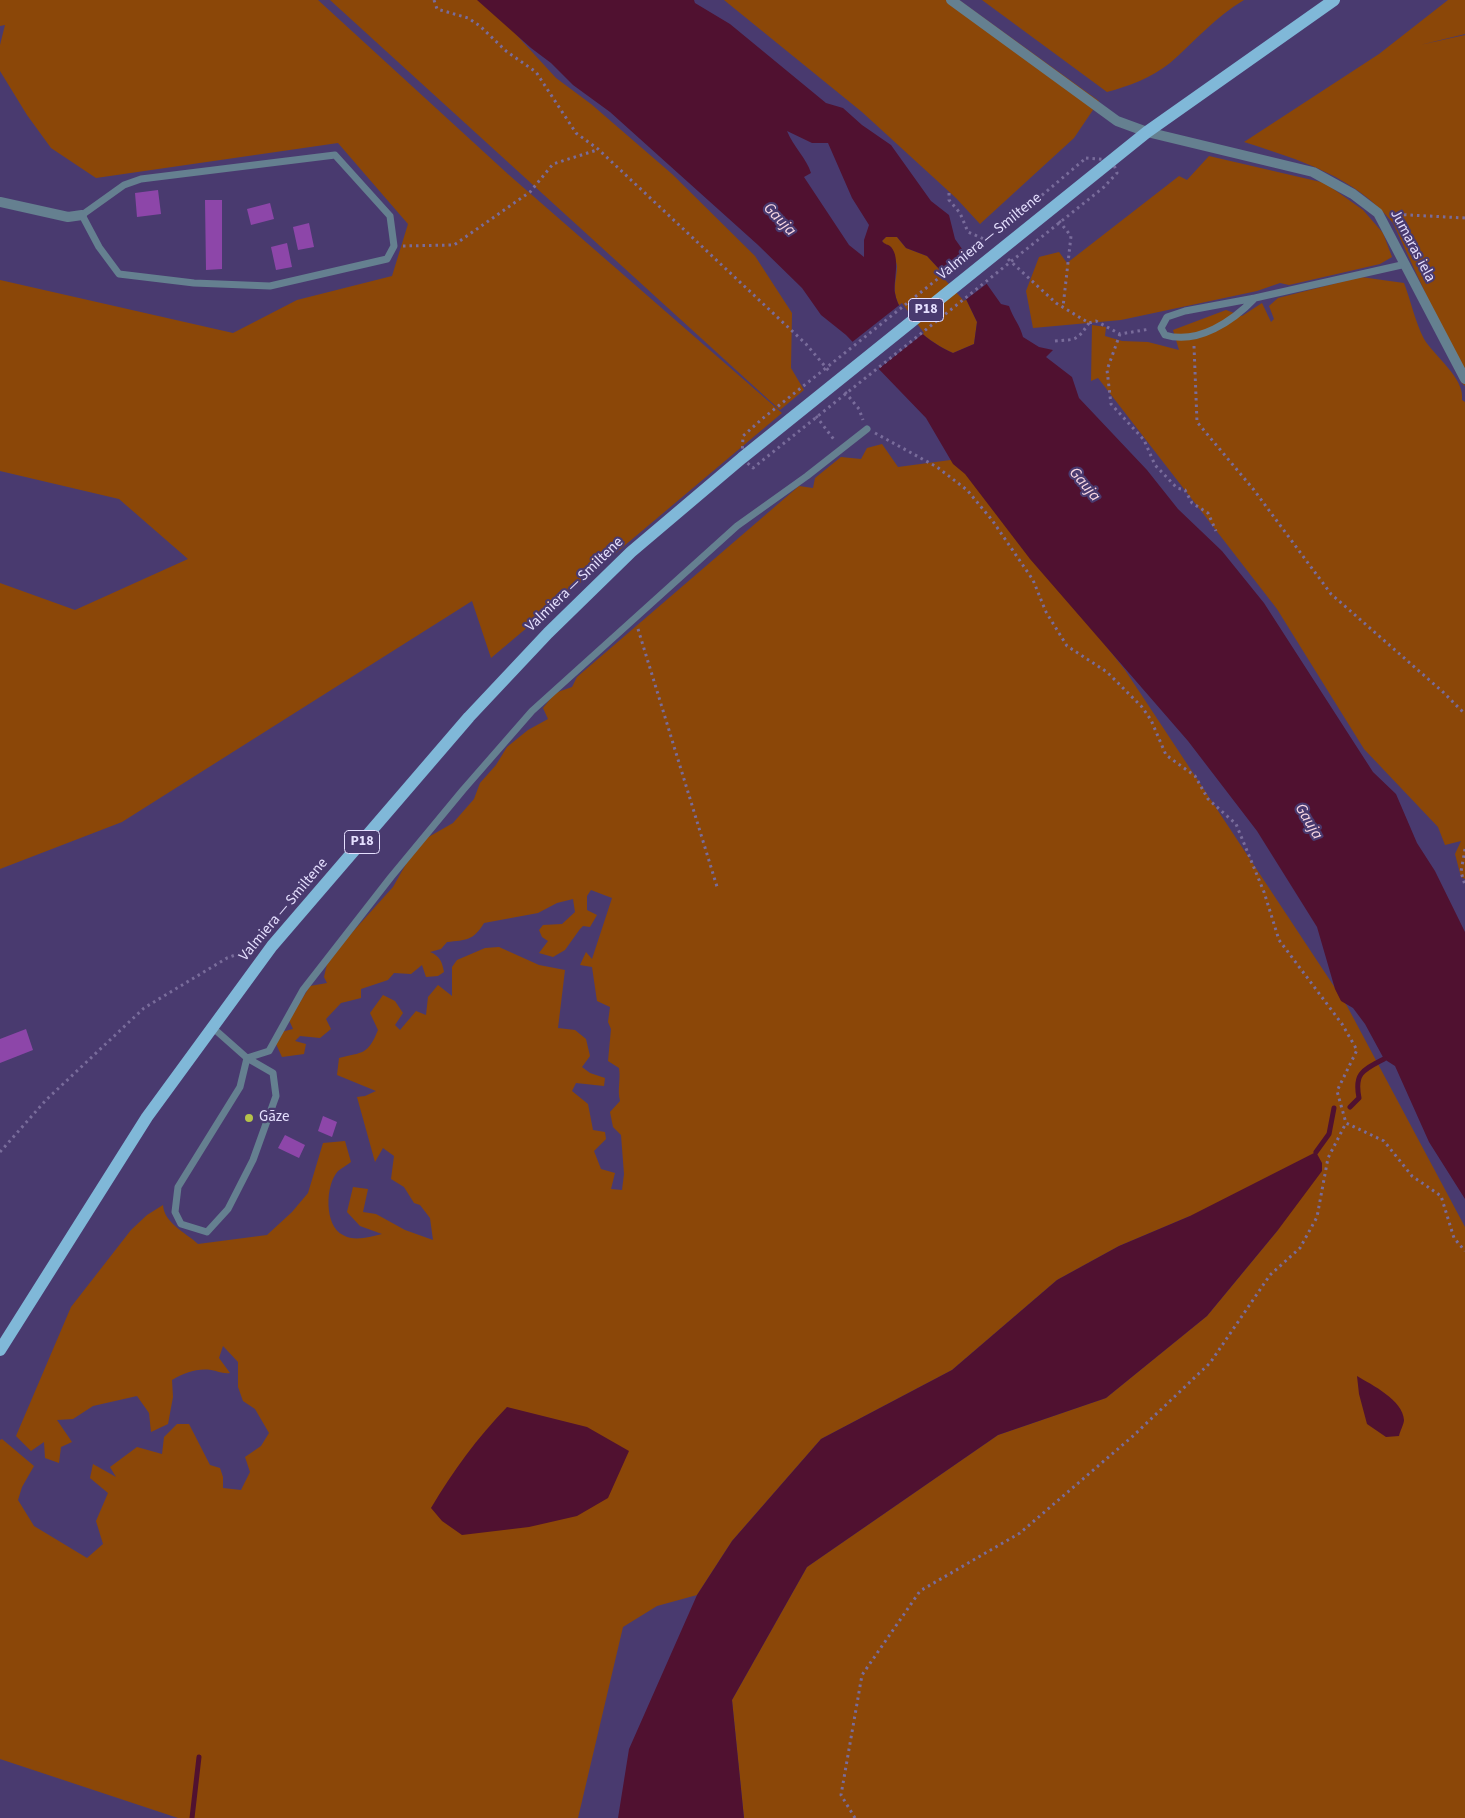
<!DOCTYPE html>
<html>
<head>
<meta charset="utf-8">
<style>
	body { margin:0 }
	canvas { display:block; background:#493a6f }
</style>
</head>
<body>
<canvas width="1465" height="1818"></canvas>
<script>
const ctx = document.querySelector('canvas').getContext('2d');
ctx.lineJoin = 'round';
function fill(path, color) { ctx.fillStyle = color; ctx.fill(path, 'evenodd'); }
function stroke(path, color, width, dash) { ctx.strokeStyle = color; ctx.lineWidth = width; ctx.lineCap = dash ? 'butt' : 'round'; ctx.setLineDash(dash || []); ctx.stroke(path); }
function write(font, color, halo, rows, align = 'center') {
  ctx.font = font + ' "Source Sans 3",sans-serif'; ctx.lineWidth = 4.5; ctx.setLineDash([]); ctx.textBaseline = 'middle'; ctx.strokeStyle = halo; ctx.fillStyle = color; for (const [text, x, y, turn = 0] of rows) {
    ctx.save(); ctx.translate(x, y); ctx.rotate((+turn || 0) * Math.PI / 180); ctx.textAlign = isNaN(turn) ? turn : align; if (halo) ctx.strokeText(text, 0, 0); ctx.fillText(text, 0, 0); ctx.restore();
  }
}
fill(new Path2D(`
	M0,0H318L509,175L782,413L491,658L472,601L122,822L0,869V583L75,610L188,559L119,499L0,471V280L233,333L297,300L392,276L408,224L338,143L96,178L51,148L27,115L0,71V45L5,25L0,26Z
	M330,0H479L500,17L556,78L591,104L672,174L755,256L792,313L791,368L804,390L780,410Z
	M724,0H959L1099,101L1074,138L980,224L956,198L862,112Z
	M982,0H1244C1216,16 1194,42 1170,63C1151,78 1129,86 1107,92Z
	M1448,0H1465V34L1420,45L1465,35V386L1461,382L1460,368L1393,223C1354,176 1300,160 1244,142L1379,54Z
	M1209,156L1325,183L1363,210L1383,233L1392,257L1380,264L1289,285L1280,283L1257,291L1121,320L1033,328L1026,291L1039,257L1059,252L1067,263L1179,176L1187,180Z
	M886,237H897L906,248L927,256L965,297L977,322L974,344L953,353C931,344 899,318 895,293C894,284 897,275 897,266C896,260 893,253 891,247L885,245L882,241Z
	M1361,277L1404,283C1411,301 1415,322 1424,339C1434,356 1465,378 1462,400L1465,402V879L1461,877L1455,854L1461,841L1445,845L1438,827L1364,749L1277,609L1098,378L1091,381L1092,325L1106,327L1105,336L1122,341L1148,342L1179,350L1173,330L1226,310L1242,316L1262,303L1271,322L1274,319L1269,306L1278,298Z
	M882,444L898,467L958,459L1125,670L1347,1006L1465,1227V1818H744L732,1700L807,1567L998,1435L1106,1398L1207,1316L1278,1230L1190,1216L1119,1246L1057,1280L952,1370L821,1439L732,1541L697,1595L657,1606L623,1627L578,1818H178L0,1759V1440L2,1439L34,1466L22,1487L18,1500L34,1526L87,1558L103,1544L96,1521L108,1493L90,1478L93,1464L116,1477L110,1467L137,1447L162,1454L164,1437L177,1424H189L210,1465L220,1468L223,1477V1488L241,1490L250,1472L245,1457L261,1446L269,1433L255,1409L243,1401L238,1387V1362L223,1346L219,1358L230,1373C222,1374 218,1371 211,1370C197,1368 184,1373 172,1380L173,1397L168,1424L151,1432L149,1413L137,1396L93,1406L73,1419L57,1420L72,1442L61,1447L59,1463L45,1458L44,1442L31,1451L16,1436L71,1307L131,1230L147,1215L163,1205C164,1223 185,1232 198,1244L267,1235L292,1212L308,1193L323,1143L345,1141L351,1162C347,1165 342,1168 338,1171C325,1185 324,1226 343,1235C355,1242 369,1237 382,1234L360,1226L347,1212L353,1187L368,1189L363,1212L376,1214L405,1230L433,1240L430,1218L420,1205L414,1203L404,1187L391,1179L394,1156L383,1148L375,1162L357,1097L365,1096L376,1091L337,1075L339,1058C363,1052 368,1055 378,1030L370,1013L383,995L395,1001L403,1013L395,1025L400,1030L416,1011L426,1015L428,997L438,985L452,996V967L457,960L485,948L499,947L539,965L565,970L558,1028L575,1030L586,1039L590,1056L582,1067L590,1073L605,1078L604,1086L576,1083L572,1091L588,1104L593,1130L605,1132L606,1139L594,1151L601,1169L615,1173L611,1189L622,1190L624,1174L621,1135L613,1127L610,1112L620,1101C617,1089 621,1080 619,1068L608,1061L611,1029L608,1022L610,1007L597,1001L592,967L580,965L586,952L592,959L612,898L591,890L587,896V910L597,915L590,927L583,926L580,929L565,950L553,957L539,953L548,941L542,937L539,930L543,925L562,924L575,912L573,899L557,903L538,913L484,923C473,941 466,940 447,942L441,949L430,952C440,956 442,962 444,972L438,976L426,977L422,965L411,974L394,973L388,980L361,989V998L341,1003L326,1019L331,1029L320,1038L300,1036L295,1041L306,1044L304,1054L282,1057L276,1044L281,1032L293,1029L289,1020L310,986L327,983L324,977L327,964L348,937L393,887L406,864L425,839L453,823L474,799L480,783L496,765L507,747L528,730L548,719L543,708L555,693L572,687L577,677L799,486L813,488L815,478L841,457L861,459L867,448Z`), '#8b4708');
fill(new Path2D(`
	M477,0H694L695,3L730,24L826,103L843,108L862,125L891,145L931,201L949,215L955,239L1001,304L1009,306C1013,318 1020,325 1023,337L1039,347L1053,350L1046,357L1072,377L1079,398L1147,470L1178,509L1222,551L1264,603L1373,772L1396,794L1417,843L1435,871L1465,932V1199L1429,1142L1395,1066L1384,1059L1365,1024L1353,1008L1341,1001L1335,989L1317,927L1257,831L1188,741L1030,559L965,474L953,464L926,418L846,335L821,315L802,288L758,245L610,112L573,85L551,63L531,48ZM787,131L812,143H828L852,198L869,225L864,240V257L849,245L804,177L811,173C807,159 793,146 787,131ZM886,237H897L906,248L927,256L965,297L977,322L974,344L953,353C931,344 899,318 895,293C893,281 901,258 891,247C888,244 885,245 882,241Z
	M1316,1152L1322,1163V1171L1278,1230L1207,1316L1106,1398L998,1435L807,1567L732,1700L744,1818H618L629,1749L697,1595L732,1541L821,1439L952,1370L1057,1280L1119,1246L1190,1216Z
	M1357,1376C1372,1385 1403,1400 1404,1420C1404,1424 1400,1431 1399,1436L1386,1437L1367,1424L1359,1394Z
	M507,1407L587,1427L629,1451L608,1498L577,1516L529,1527L462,1535L442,1521L431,1508C453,1471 477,1438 507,1407Z`), '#501130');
fill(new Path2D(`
	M966,252L989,282L964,301L939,273Z
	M902,303L924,333L876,371L851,343Z`), '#493a6f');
stroke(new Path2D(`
	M1350,1107L1359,1098C1354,1073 1363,1070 1384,1059
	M1316,1152L1329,1134L1334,1108
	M192,1818L199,1757`), '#501130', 5);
fill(new Path2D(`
	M158,190L161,214L137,217L135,193Z
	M205,200H222V269L206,270Z
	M270,203L274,219L251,225L247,209Z
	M309,223L314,247L298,250L293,227Z
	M287,243L292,267L276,270L271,247Z
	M26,1029L33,1050L0,1063V1039Z
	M323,1116L337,1122L332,1137L318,1131Z
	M285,1135L305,1145L299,1158L278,1148Z`), '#8d46a9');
stroke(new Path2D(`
	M434,0L437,9L468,18L480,26L506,51L536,72L576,133L598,149L806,344L829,371
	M1086,158L1112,160L1117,173L1104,187L753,468L742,458L743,436L762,419L1034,202Z
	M949,193V200L960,213L968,232L986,240
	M1391,214L1465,218
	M1059,221L1071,236L1063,307
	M403,246L454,245L530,192L553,164L597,150
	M1008,259L1056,303L1089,323L1096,321L1120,334L1150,329
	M1120,334L1107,370L1111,404L1144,440L1155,465L1177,488L1185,490L1192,503L1208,513L1216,531
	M1055,341C1076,339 1076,342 1089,323
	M1194,346L1197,422L1254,490L1331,594L1443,692L1465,714
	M845,392L859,409L863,420
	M816,416L835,441
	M875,433L937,467L967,490L992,520L1033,580L1046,612L1067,646L1107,672L1142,707L1151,720L1166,755L1195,776L1208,799L1236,824L1264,892L1279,940L1342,1024L1357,1050L1337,1091L1346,1123L1384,1141L1412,1176L1441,1196L1454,1238L1465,1251
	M638,629L718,890
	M1465,849L1461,872L1465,885
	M0,1152L46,1100L144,1008L227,958L254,948
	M855,1818L841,1795L862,1675L920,1591L1020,1533L1133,1436L1210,1363L1270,1275L1300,1248L1317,1217L1328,1158L1346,1123`), '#796c9b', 3, [2.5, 4]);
stroke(new Path2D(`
	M335,155L390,216L394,246L387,259L270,286L194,283L119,274L99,247L82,215L124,185L141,179Z
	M1255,298L1185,311L1167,317L1161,328L1165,335C1198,345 1233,321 1255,298L1406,264
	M212,1027L247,1058L240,1087L178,1187L175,1212L181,1224L207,1232L228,1209L253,1160L276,1096L273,1073L247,1058
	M247,1058L269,1051L303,990L391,877L463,790L532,711L737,526L807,476L867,429`), '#658090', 7);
stroke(new Path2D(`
	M951,0L1117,121L1147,132
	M0,202L68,217L82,215`), '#658090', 10);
stroke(new Path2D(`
	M1147,132L1313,172L1353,194L1378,213L1465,379`), '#658090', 10);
stroke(new Path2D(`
	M0,1350L147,1117L272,946L469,717L548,633L631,552L742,458L1147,132L1334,0`), '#80b8d8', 12);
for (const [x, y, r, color] of [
	[249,1118,5,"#b5c24a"]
]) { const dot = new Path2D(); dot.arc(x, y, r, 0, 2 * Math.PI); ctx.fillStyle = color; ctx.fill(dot); stroke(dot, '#493a6f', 2); }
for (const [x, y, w] of [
	[926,310,35],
	[362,842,35]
]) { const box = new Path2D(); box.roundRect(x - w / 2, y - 11.5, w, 23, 4); ctx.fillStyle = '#493a6f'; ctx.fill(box); stroke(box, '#e5dffe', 1); }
write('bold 14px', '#e5dffe', null, [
	["P18",926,310],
	["P18",362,842]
]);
write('15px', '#e5dffe', '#493a6f', [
	["Valmiera — Smiltene",990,237,-39],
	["Jumaras iela",1412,246,62],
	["Valmiera — Smiltene",575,585,-44],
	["Valmiera — Smiltene",284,910,-50]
]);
write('15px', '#e5dffe', '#493a6f', [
	["Gāze",259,1118]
], 'left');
write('italic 16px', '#f9d8e4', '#493a6f', [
	["Gauja",779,220,46],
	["Gauja",1084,485,50],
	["Gauja",1308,822,59]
]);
</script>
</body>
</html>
